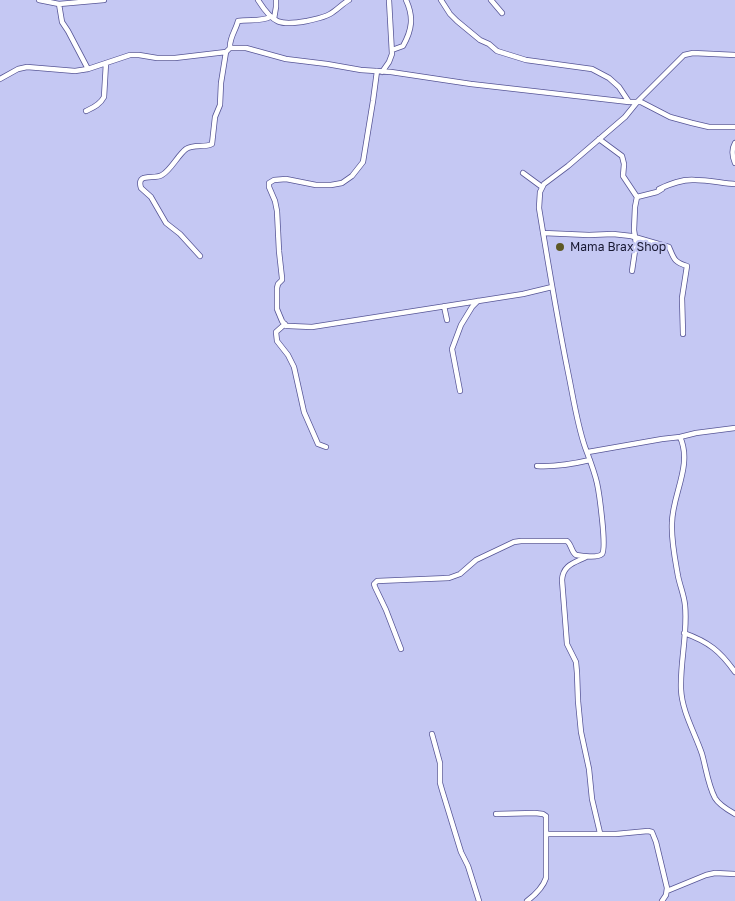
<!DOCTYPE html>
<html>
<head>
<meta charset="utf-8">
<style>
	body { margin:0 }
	canvas { display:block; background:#c5c8f3 }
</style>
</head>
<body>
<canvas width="735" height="901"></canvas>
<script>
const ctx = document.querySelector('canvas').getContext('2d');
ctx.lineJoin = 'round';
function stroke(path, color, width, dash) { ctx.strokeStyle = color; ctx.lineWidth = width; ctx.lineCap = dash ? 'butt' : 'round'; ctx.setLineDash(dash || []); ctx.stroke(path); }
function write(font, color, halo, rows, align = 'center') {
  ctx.font = font + ' "Golos Text",sans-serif'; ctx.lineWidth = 4.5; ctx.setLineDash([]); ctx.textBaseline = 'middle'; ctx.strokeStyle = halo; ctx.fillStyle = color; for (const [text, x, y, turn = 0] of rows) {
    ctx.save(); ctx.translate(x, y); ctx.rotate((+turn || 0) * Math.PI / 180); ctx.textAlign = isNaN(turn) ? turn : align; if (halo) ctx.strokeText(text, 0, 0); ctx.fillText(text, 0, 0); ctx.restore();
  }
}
const street = new Path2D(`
	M39,0L59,4L104,0
	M258,0C273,24 280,26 307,21C315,19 323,18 330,14C337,10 342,4 349,0
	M441,0L450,14L457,21L480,40L489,44L497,51L526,60L592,69L609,78L619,87L629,102
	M491,0L502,13
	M59,4L62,22L68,31L88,69
	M274,19L276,7V0
	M230,48C229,38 236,30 238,21C249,19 261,22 270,17
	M392,50L403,46C412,30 414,17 406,0
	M377,71L373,101L363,162L352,176L342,183L331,185H316L286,179L274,180L269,183V187L275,201L277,211L279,251L282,278V280L278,284L277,288V309L282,321L286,326H289L312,327L523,294L552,287
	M382,72L389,62L392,54L389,0
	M0,79L18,69L27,67L75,71L88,69L130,55H139L157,58H175L226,52L230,48H246L286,59L327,64L361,70L391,72L471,84L629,102H641L670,117L692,123L709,127H735
	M86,111C92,108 100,105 104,97L106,63
	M599,139L622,156L624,164L623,176L637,197L635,207L634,230L636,244L632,271
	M735,143C731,150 732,156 735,163
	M523,173L542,187
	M659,189C670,184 682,179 695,180C708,180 722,183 735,184
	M637,197L657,192L662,189
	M543,233L589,235L613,234L631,236L669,247C674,259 674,262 687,266L682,298L683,334
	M200,256L180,234L166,223L151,197L141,188C136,172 154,180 162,175C171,170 178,155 186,149C194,144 205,148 212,144L215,117L220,105L221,83L226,52
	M444,306L447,320
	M285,324L276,332L277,341L288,355L294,367L304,412L318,444L326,447
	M460,391L452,349L461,325L472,307L478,301
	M680,437C693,465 672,495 672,523C671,540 675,559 678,576C680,586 684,595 685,605C688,632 680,661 681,689C682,712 695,733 702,754C706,768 708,785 715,798C719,805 728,810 735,814
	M588,452L662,439L680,437L696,433L735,428
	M537,466C555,467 573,464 590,460
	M586,557C574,563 563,565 562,580L567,644L576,662L577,673L578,701L581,732L589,769L592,799L600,833
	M684,633C709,642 720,651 735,672
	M401,649L386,610L375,587L374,584L377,581L449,578L460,574L476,560L514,542L521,541H567C572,545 571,552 576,555C582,556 598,558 602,554C607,548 599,492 597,483C594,470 589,458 585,447C577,424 573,396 568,372C557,318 548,263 539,208L540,192L544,184L568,166L625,117L638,101L684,55L693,53L735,55
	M432,734L440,763V783L442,790L461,852L468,866L479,901
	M496,814L535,813L543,814L546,816V878C543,887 535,895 527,901
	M547,834H616L648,831L652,832L656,842L667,888L666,895L662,901
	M667,891L706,875L715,873L735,874`);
stroke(street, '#575696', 6);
stroke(street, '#fff', 4.5);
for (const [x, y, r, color] of [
	[560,247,5,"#5e5824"]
]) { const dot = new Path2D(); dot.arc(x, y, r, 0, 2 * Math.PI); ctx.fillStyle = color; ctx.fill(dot); stroke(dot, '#c5c8f3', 2); }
write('12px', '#181832', '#c5c8f3', [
	["Mama Brax Shop",570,247]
], 'left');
</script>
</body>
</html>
